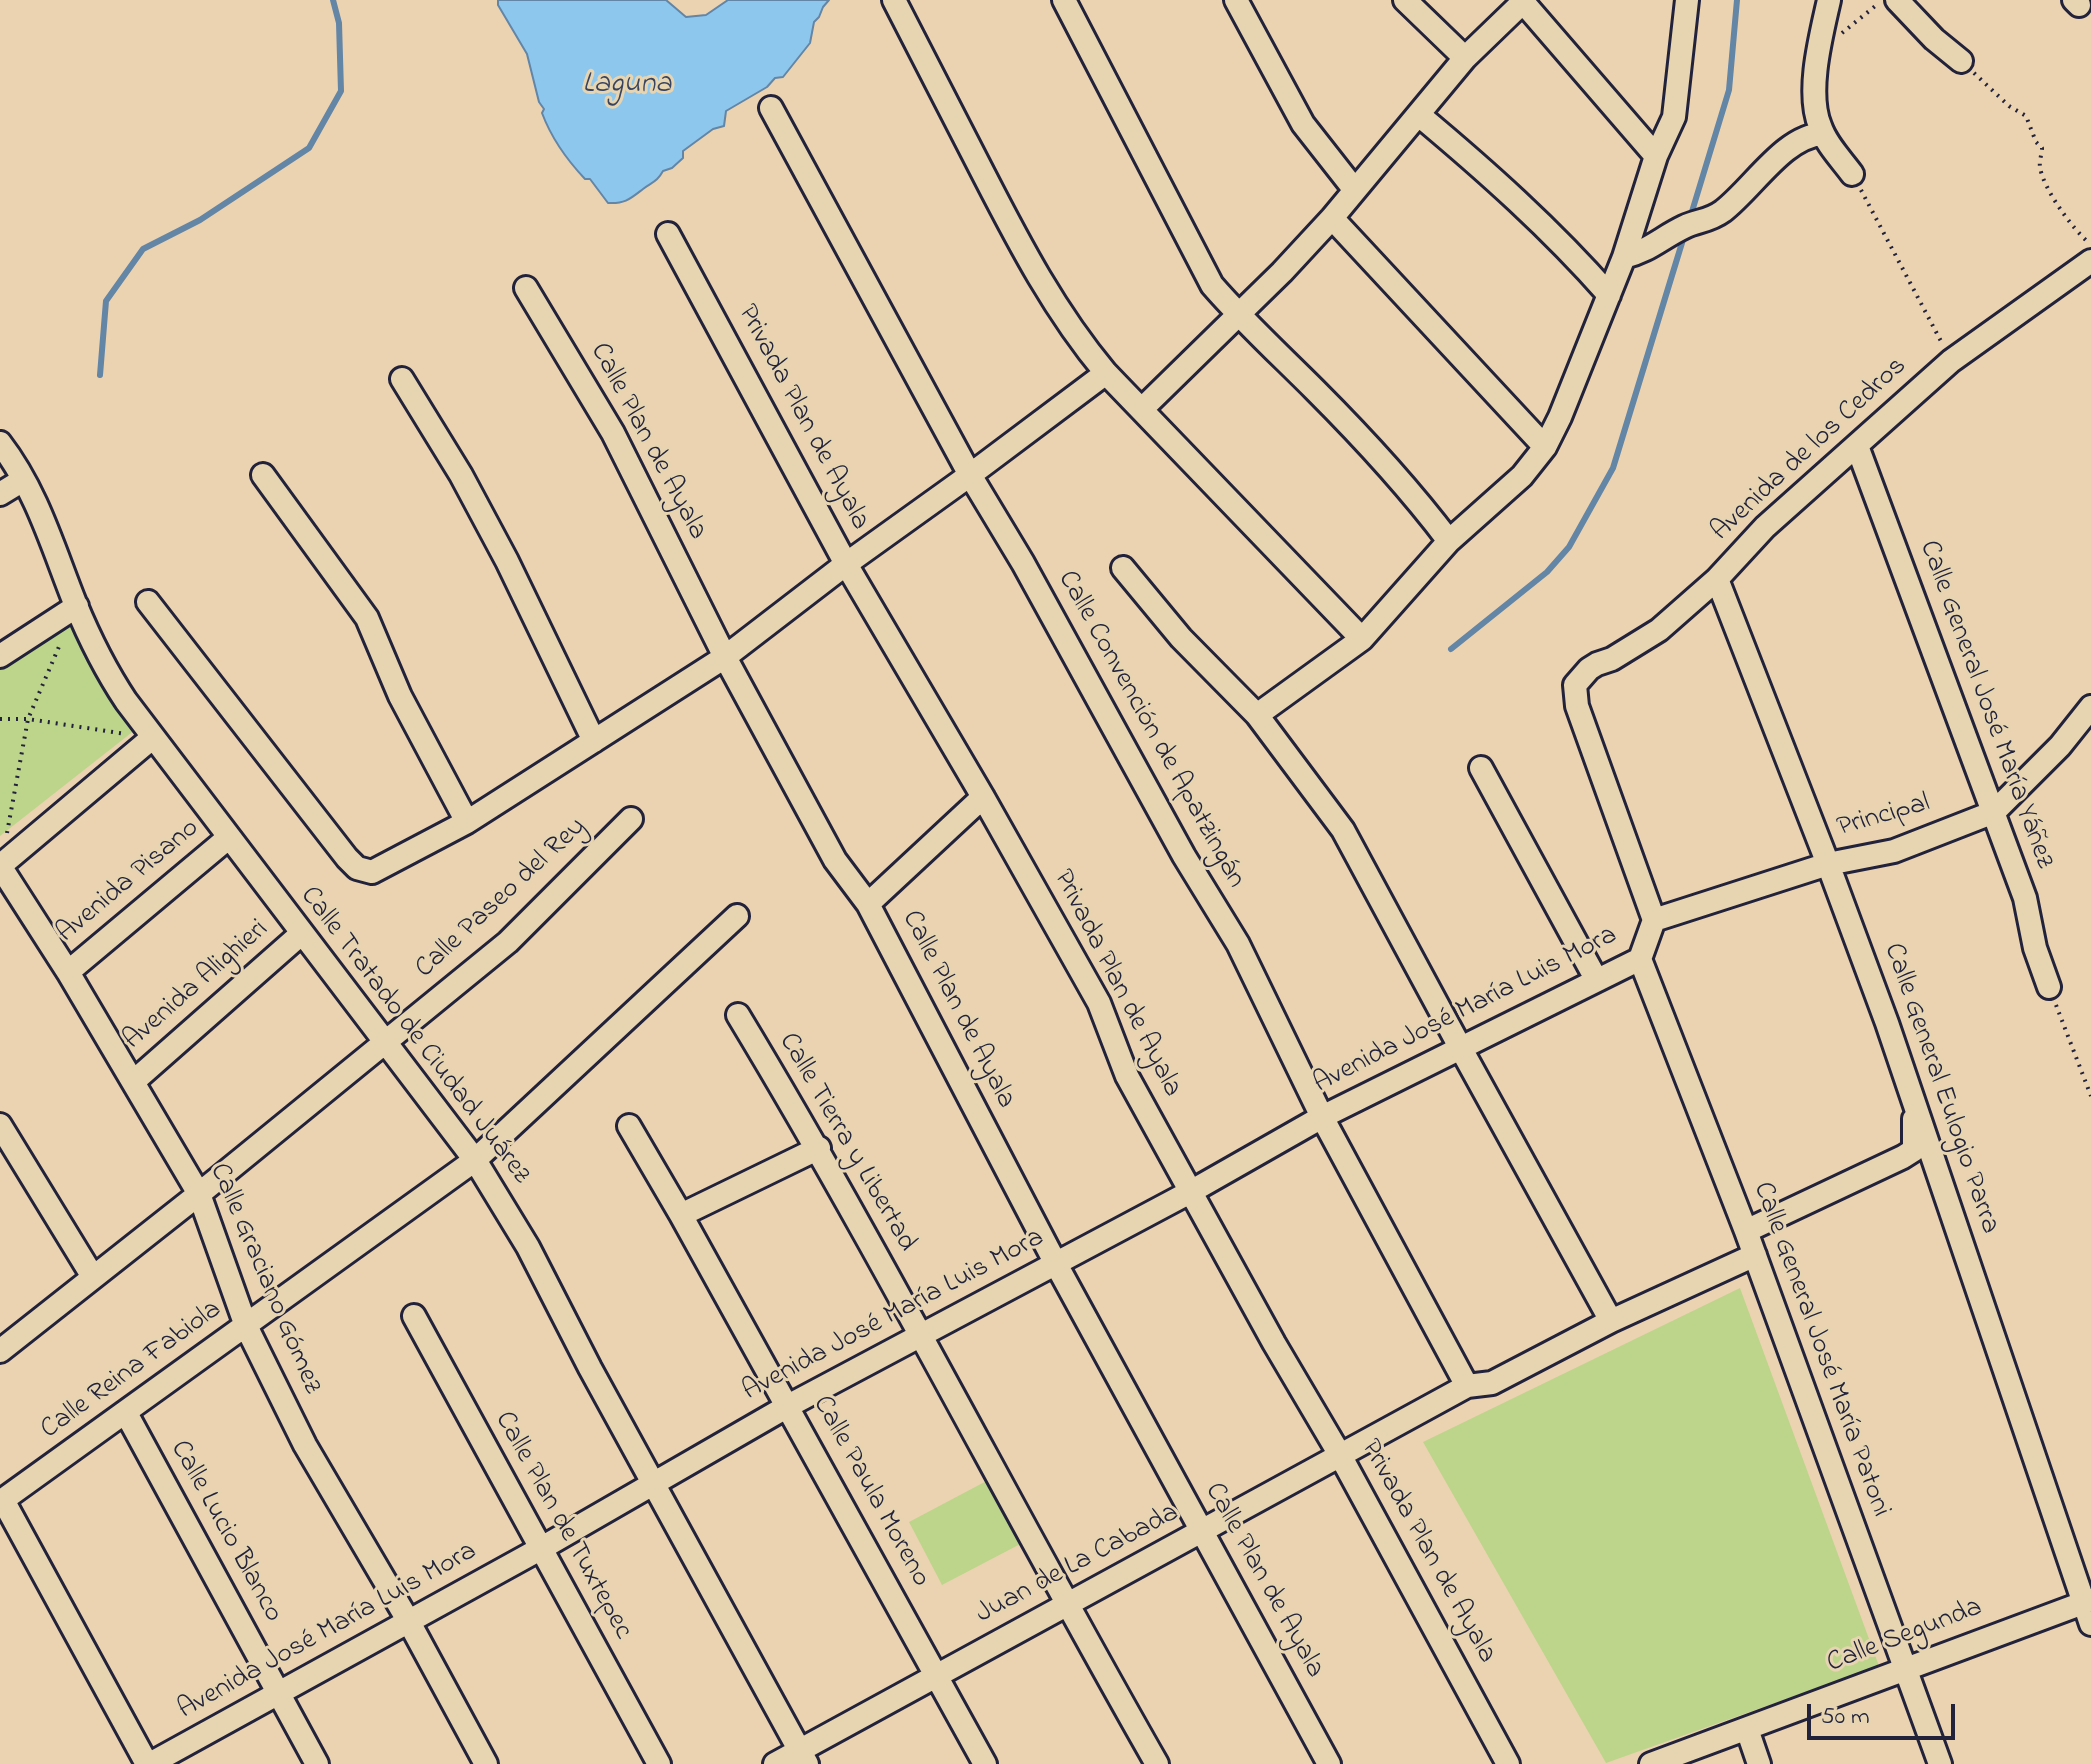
<!DOCTYPE html>
<html>
<head>
<meta charset="utf-8">
<style>
	body { margin:0 }
	#map { position:relative; width:2091px; height:1764px; overflow:hidden; background:#ebd3b1; font-family:"Indie Flower",sans-serif }
	canvas { display:block }
	.scale { position:absolute; left:1807px; top:1704px; width:148px; height:36px; box-sizing:border-box; border:4px solid #22223b; border-top:0; padding-left:10px; font-size:24px; line-height:28px; white-space:nowrap; color:#22223b; -webkit-text-stroke:6px #e7d5b2; paint-order:stroke }
</style>
</head>
<body>
<div id="map">
<canvas width="2091" height="1764"></canvas>
<div class="scale">50 m</div>
</div>
<script>
const ctx = document.querySelector('canvas').getContext('2d');
ctx.lineJoin = 'round';
function fill(path, color) { ctx.fillStyle = color; ctx.fill(path, 'evenodd'); }
function stroke(path, color, width, dash) { ctx.strokeStyle = color; ctx.lineWidth = width; ctx.lineCap = dash ? 'butt' : 'round'; ctx.setLineDash(dash || []); ctx.stroke(path); }
function write(font, color, halo, rows, align = 'center') {
  ctx.font = font + ' "Indie Flower",sans-serif'; ctx.lineWidth = 6; ctx.setLineDash([]); ctx.textBaseline = 'middle'; ctx.strokeStyle = halo; ctx.fillStyle = color; for (const [text, x, y, turn = 0] of rows) {
    ctx.save(); ctx.translate(x, y); ctx.rotate((+turn || 0) * Math.PI / 180); ctx.textAlign = isNaN(turn) ? turn : align; if (halo) ctx.strokeText(text, 0, 0); ctx.fillText(text, 0, 0); ctx.restore();
  }
}
fill(new Path2D(`
	M70,610L135,730L0,836V656Z
	M1740,1288L1879,1666L1606,1763L1423,1442Z
	M994,1477L1028,1540L942,1585L909,1522Z`), '#bdd58b');
const water = new Path2D(`
	M498,0H666L686,17L706,15L728,0H829L823,7L819,17L814,22L810,43L783,77L775,78L767,87L726,111L724,126L713,129L683,151V158L672,168L663,171C657,182 652,182 643,189C630,199 625,204 608,203L590,179H585C567,160 551,137 542,113L544,109L539,102L527,54L498,5Z`);
fill(water, '#8ec7ed');
stroke(water, '#6385a6', 2);
stroke(new Path2D(`
	M1690,218L1729,90L1737,0
	M100,375L106,301L143,249L200,220L309,148L341,91L339,23L333,0
	M1451,649L1547,572L1569,547L1613,468L1685,233`), '#6385a6', 6);
const minor = new Path2D(`
	M894,0C924,58 954,116 984,175C1020,245 1055,312 1106,373L1362,639
	M1064,0L1212,285C1244,322 1280,355 1315,390C1362,437 1409,488 1449,541
	M1236,0L1303,124L1354,189
	M1405,0L1465,58
	M1829,0C1821,36 1806,92 1820,126C1826,144 1841,159 1852,174
	M1897,0L1934,39L1961,61
	M2074,0L2079,5
	M1523,2L1656,156
	M771,108L970,475L1023,563L1184,856L1238,944L1322,1117L1467,1386
	M1419,115C1486,171 1551,229 1609,295
	M1332,218L1545,447
	M668,234L846,564L983,797L1099,1003L1127,1076L1274,1343L1340,1455L1508,1764
	M1624,257C1649,251 1661,238 1684,227C1698,220 1708,222 1723,211C1754,187 1784,136 1823,134
	M526,288L613,433L725,657L835,860L868,904L1056,1264L1329,1764
	M402,379L461,475L507,561L594,741
	M1142,409L1282,272L1332,218L1465,58L1525,0
	M0,443C37,491 53,548 75,603C89,637 106,671 126,701L475,1160L528,1247L590,1368L807,1764
	M1857,446L2025,898L2035,948L2049,987
	M263,475L367,618L400,696L467,822
	M0,494L23,480
	M1123,568L1181,638L1257,715L1343,830L1460,1047L1611,1321
	M1717,579L1828,864L1887,1023L2091,1624
	M148,602L347,858L357,868L372,872L467,822L725,657L846,564L970,475L1106,373
	M0,656L77,606
	M1257,715L1362,639L1449,541L1522,476L1545,447L1560,417L1624,257L1656,156L1674,117L1687,0
	M152,738L0,866L68,972L199,1194L246,1326L305,1445L409,1622L486,1764
	M1481,768L1596,979
	M868,904L983,797
	M1654,920L1577,706L1575,685L1589,669L1597,664L1612,659L1659,630L1717,579L1765,527L1951,361L2091,261
	M1654,920L1828,864L1894,851L1994,812L2060,746L2091,707
	M1640,959L1746,1231L1940,1764
	M68,972L228,838
	M738,1015C886,1260 1015,1516 1157,1764
	M133,1082L301,934
	M0,1125L93,1277
	M629,1126L681,1215L985,1764
	M681,1215L819,1148
	M1746,1231L1903,1157L1914,1150V1119
	M414,1316L659,1764
	M0,1351L199,1194L508,942L631,819
	M126,1413L317,1764
	M3,1500L147,1764
	M0,1502L475,1160L737,916
	M1747,1729L1759,1764
	M150,1764L540,1549L788,1406L1192,1191L1322,1117L1640,959L1654,920
	M775,1764L1467,1386L1492,1383L1611,1321L1755,1255
	M1651,1764L2091,1600`);
stroke(minor, '#22223b', 28);
stroke(new Path2D(`
	M1842,33L1879,3
	M1974,73L2009,106L2026,116L2036,142L2042,148C2042,154 2039,161 2040,167C2043,189 2073,229 2088,242
	M1861,190L1943,345
	M0,719H28L126,734
	M7,833L28,719L61,642
	M2056,1005L2091,1096`), '#22223b', 4, [2, 6]);
stroke(minor, '#e7d5b2', 22);
write('28px', '#22223b', '#e7d5b2', [
	["Privada Plan de Ayala",802,418,62],
	["Calle Plan de Ayala",647,442,62],
	["Avenida de los Cedros",1810,450,-43],
	["Calle General José María Yáñez",1985,705,70],
	["Calle Convención de Apatzingán",1150,730,61],
	["Principal",1884,817,-16],
	["Avenida Pisano",129,882,-40],
	["Calle Paseo del Rey",502,899,-43],
	["Privada Plan de Ayala",1116,984,63],
	["Avenida Alighieri",197,986,-41],
	["Calle Plan de Ayala",957,1010,63],
	["Avenida José María Luis Mora",1466,1011,-27],
	["Calle Tratado de Ciudad Juárez",414,1036,53],
	["Calle General Eulogio Parra",1940,1089,71],
	["Calle Tierra y Libertad",846,1143,60],
	["Calle Graciano Gómez",264,1279,67],
	["Avenida José María Luis Mora",894,1316,-28],
	["Calle General José María Patoni",1820,1350,70],
	["Calle Reina Fabiola",132,1371,-36],
	["Calle Paula Moreno",870,1492,61],
	["Calle Plan de Tuxtepec",562,1526,61],
	["Calle Lucio Blanco",225,1532,61],
	["Privada Plan de Ayala",1427,1552,61],
	["Juan de La Cabada",1078,1565,-28],
	["Calle Plan de Ayala",1263,1581,61],
	["Avenida José María Luis Mora",328,1632,-29],
	["Calle Segunda",1905,1637,-21]
]);
write('italic 30px', '#38435f', '#e7d5b2', [
	["Laguna",627,86]
]);
</script>
</body>
</html>
